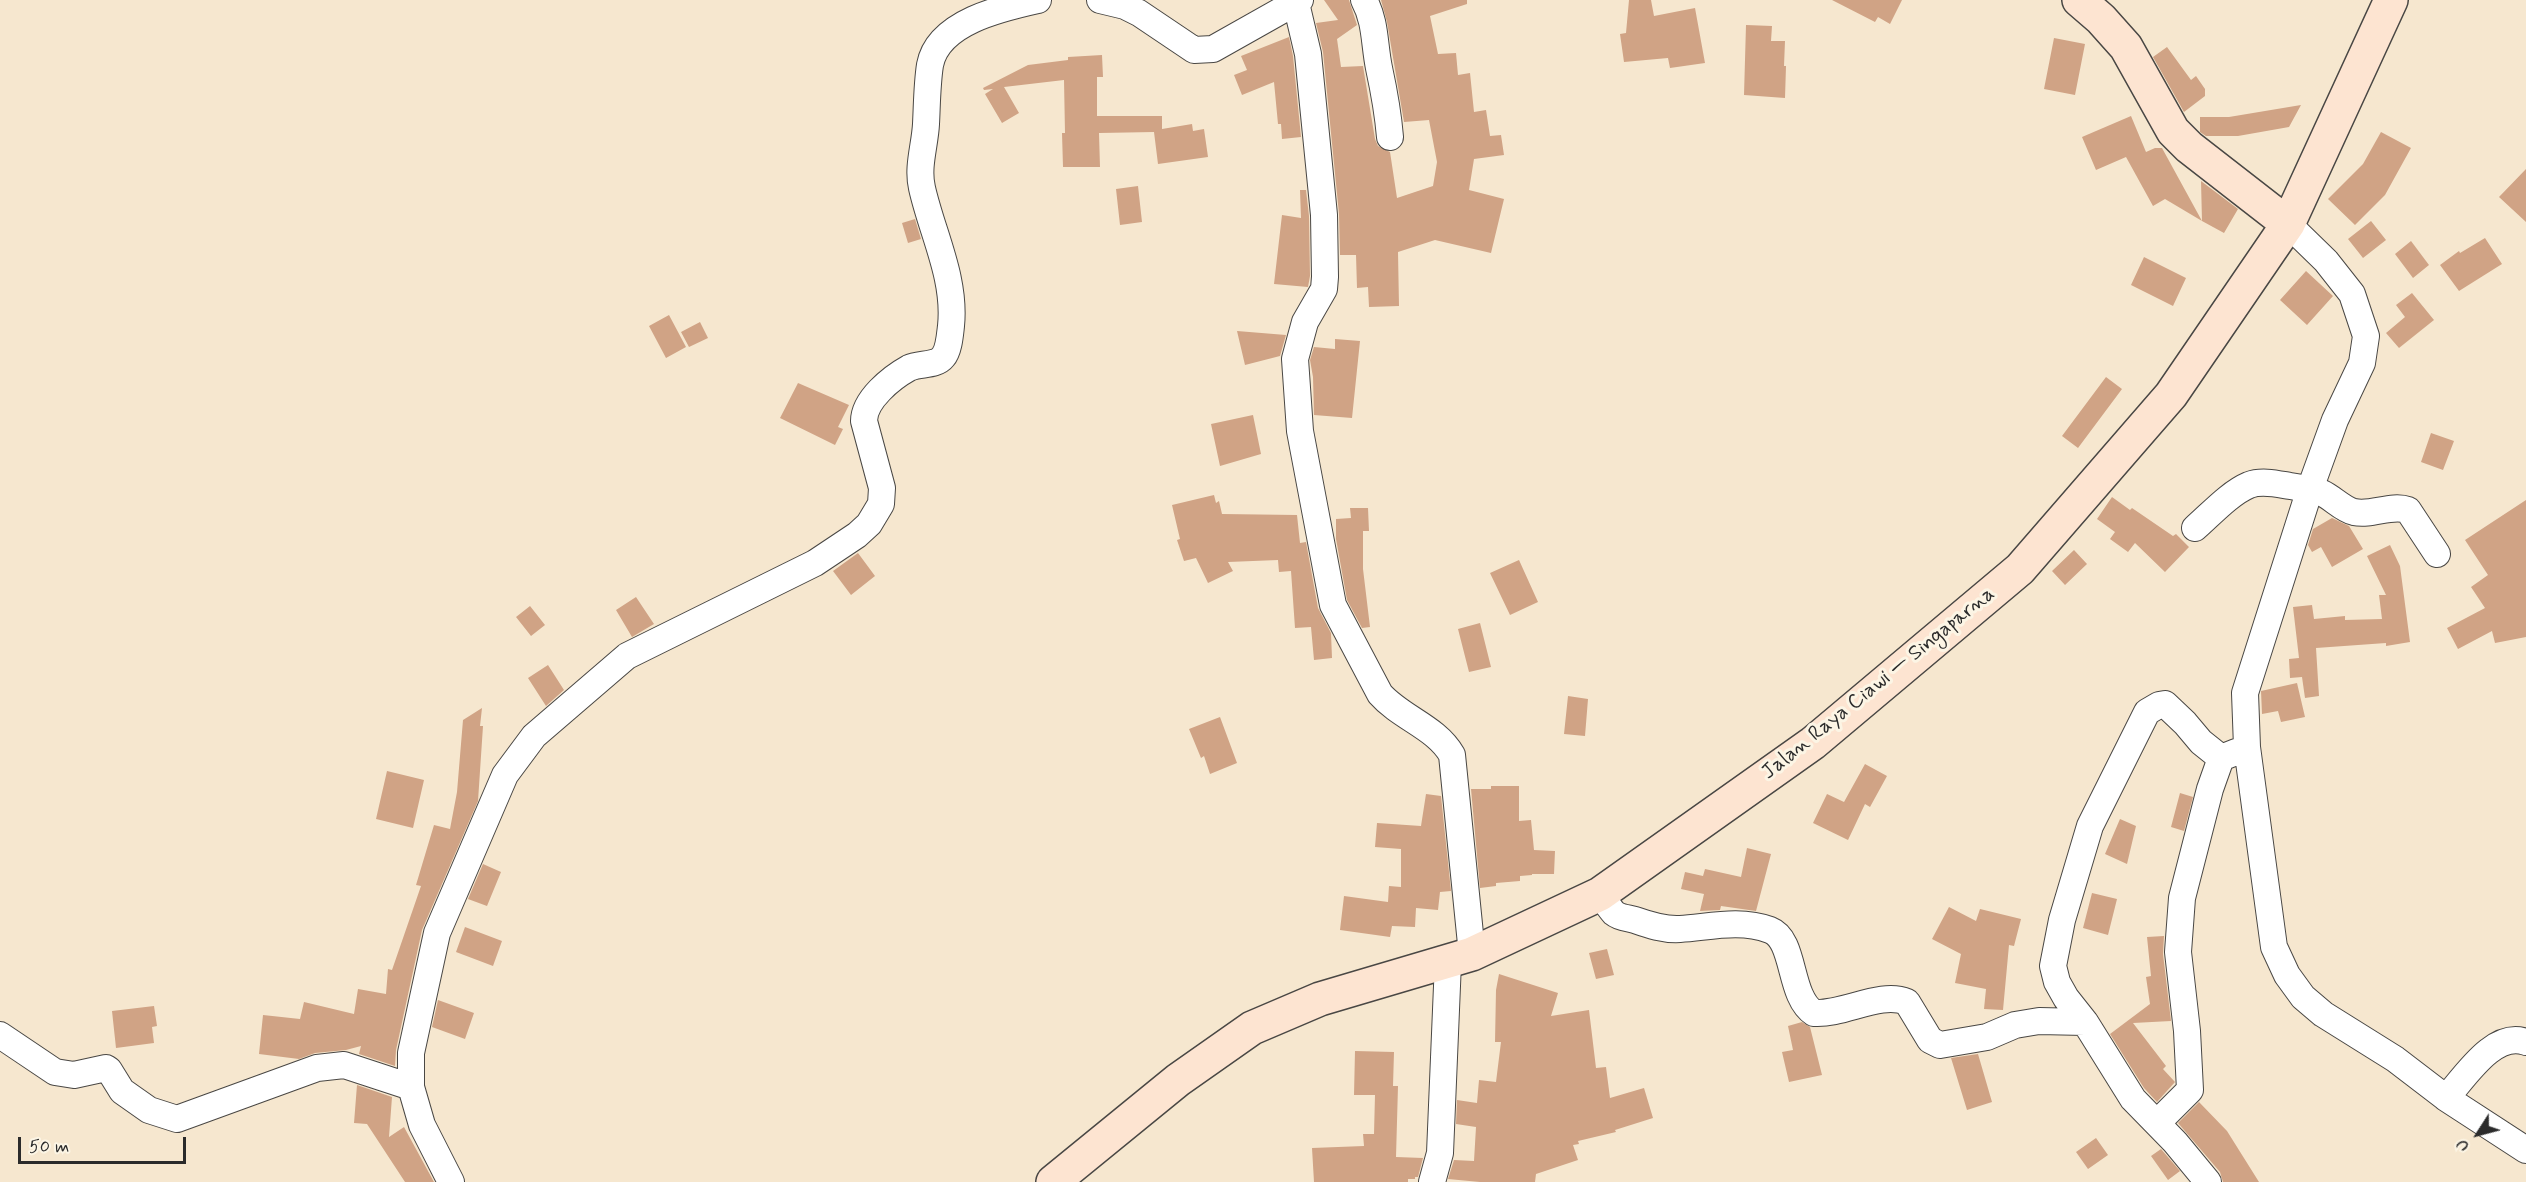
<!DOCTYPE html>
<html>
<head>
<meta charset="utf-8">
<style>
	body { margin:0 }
	#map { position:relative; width:2526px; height:1182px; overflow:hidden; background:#f6e7cf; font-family:Mynerve,sans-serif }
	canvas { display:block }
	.north { position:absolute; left:2448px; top:1104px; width:60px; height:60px; -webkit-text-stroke:4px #fcf5e5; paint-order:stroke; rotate:234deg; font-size:16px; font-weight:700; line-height:24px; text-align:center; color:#2b2b2b }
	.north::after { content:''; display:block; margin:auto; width:21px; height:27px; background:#2b2b2b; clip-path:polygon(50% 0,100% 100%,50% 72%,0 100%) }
	.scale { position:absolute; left:18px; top:1137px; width:168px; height:27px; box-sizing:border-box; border:3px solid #2b2b2b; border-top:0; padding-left:8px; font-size:18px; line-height:21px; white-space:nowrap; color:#2b2b2b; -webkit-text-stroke:4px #fcf5e5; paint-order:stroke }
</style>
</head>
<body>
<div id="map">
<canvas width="2526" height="1182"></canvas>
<div class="north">U</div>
<div class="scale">50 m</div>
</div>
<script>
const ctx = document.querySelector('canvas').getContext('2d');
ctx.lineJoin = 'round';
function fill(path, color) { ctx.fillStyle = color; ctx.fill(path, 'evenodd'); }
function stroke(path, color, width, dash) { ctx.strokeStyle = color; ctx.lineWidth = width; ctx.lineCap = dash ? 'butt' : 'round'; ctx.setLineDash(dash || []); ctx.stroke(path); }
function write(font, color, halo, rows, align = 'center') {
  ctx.font = font + ' Mynerve,sans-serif'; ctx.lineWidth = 6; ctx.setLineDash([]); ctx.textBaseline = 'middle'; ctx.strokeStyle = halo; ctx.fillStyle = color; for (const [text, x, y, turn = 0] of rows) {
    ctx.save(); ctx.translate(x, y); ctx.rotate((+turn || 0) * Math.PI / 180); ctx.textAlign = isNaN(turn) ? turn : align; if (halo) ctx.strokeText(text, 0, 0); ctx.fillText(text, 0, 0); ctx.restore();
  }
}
fill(new Path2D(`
	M1324,0H1349L1357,25L1337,39L1341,67L1363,66L1375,139L1378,146L1390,152L1397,198L1433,186L1437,162L1429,120L1404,122L1387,22L1381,0H1467V4L1430,16L1438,54L1456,53L1458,75L1470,73L1474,112L1486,110L1490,136L1501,135L1504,155L1474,159L1469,190L1504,199L1491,253L1435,240L1398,252L1399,306L1369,307L1368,287L1357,288L1356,255H1340L1339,214L1323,52L1316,23L1338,20Z
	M1629,0H1651L1654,16L1695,8L1705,63L1670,68L1668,58L1624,62L1620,34L1626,33Z
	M1832,0H1902L1890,24L1878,17L1875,22Z
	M1746,25L1772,26L1771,41H1785L1784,66H1786L1785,98L1744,95Z
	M1289,37L1293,56L1301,137L1282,139L1281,124H1278L1274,82L1242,95L1234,75L1247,70L1241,56Z
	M2054,38L2085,44L2075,95L2044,89Z
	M2167,47L2191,80L2196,76L2205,89V96L2184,112L2153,57Z
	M1102,55L1103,77H1097V116H1162V129L1192,124L1193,131L1204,129L1208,157L1158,164L1154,132L1099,133L1100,167H1063L1062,133H1065L1064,80L1004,87L1019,113L1002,123L985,94L993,89L984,90L983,88L1028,65L1068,60V57Z
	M2301,105L2289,127L2238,136H2206L2200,132V117H2229Z
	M2131,116L2146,152L2155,148H2162L2202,221L2165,199L2153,206L2126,157L2096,170L2082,137Z
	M2381,132L2411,148L2385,195L2355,225L2328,199L2363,164Z
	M2526,169V222L2499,197Z
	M2201,181L2238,209L2224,233L2202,221Z
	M1138,186L1142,222L1120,225L1116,189Z
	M1300,190H1306L1309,216L1310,276L1308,287L1274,284L1282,215L1301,218Z
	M915,219L921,239L908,243L902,223Z
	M2371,221L2386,240L2363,258L2348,239Z
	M2485,238L2502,264L2459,291L2440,265L2459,251L2460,253Z
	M2411,241L2429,265L2413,278L2395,254Z
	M2144,257L2186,278L2173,306L2131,285Z
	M2306,271L2333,296L2307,325L2280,300Z
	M2412,293L2434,320L2399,348L2386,333L2405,317L2396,305Z
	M669,315L686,347L666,358L649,326Z
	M700,322L708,338L689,347L681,332Z
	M1237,331L1286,335L1280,356L1245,365Z
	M1335,339L1360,341L1352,418L1314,415L1313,377L1310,360L1314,347L1335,349Z
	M2106,377L2122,389L2078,448L2062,436Z
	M798,383L849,405L838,427L843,429L835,445L780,418Z
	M1253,415L1261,454L1220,466L1211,424Z
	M2431,433L2454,441L2443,470L2421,462Z
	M1214,495L1216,503L1219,501L1222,514L1297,515L1300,543L1306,542L1318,608L1331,633L1332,658L1314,660L1311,627L1295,628L1291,571L1279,572L1278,560L1228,562L1233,571L1208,583L1196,558L1184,561L1177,540L1180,539L1172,505Z
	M2112,497L2130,510L2132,508L2173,536L2176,534L2189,547L2165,572L2135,543L2128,552L2110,539L2115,532L2097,519Z
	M2526,500V637L2495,643L2492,631L2458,649L2447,628L2485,608L2471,587L2488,575L2465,540Z
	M1350,508H1368L1369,531H1363V569L1370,627L1362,628L1347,600L1336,539V519L1351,518Z
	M2332,518L2349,526L2363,549L2332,567L2321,547L2312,552L2308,545L2313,529Z
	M2390,545L2400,566L2410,642L2386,646V643L2316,648L2319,696L2305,698L2302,677L2290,678L2289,659L2299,658L2293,607L2312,605L2314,619L2345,616V620L2382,619L2379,595H2386L2367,556Z
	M2074,550L2087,564L2065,585L2052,571Z
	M858,553L875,576L851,595L833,571Z
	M1519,560L1538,602L1510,615L1490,573Z
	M636,597L654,624L632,637L616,610Z
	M530,606L545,625L531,636L516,617Z
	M1480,623L1491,667L1469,672L1458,629Z
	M548,665L564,690L546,706L528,678Z
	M2297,683L2305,717L2281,722L2278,711L2262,714L2261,691Z
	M1568,696L1588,699L1585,736L1564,734Z
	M482,708L480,726H483L478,801L422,930L396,1050L395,1066L359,1054L361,1046L346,1050L315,1053L299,1059L259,1054L263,1015L300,1019L304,1002L354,1014L358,989L386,994L388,969L392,970L421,886L416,885L434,825L450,829L457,792L463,720Z
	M1220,717L1237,763L1210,774L1204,756L1201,758L1189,729Z
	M1865,764L1887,776L1870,807L1865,804L1848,840L1813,823L1827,794L1844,802Z
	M387,771L424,780L413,828L376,819Z
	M1491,786H1519V821L1531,820L1534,850L1555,851L1554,874H1532V875L1520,876V881L1496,883V886L1480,888L1471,789H1491Z
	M2180,793L2193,797L2184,831L2171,827Z
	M1426,794L1441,796L1451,891L1440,892L1438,910L1416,908L1415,927L1392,926L1390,937L1340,930L1344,896L1388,902L1389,886L1401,887V849L1375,847L1377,823L1421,826Z
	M2120,819L2136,826L2127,864L2105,854Z
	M1747,848L1771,854L1756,911L1721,906L1720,910L1700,911L1704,894L1681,889L1685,872L1703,876L1705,869L1741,877Z
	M483,864L501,872L487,906L468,899Z
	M2092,893L2117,899L2108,935L2083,928Z
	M1949,907L1976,921L1980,909L2021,919L2014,946L2009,945L2003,1010L1984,1009L1986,989L1955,983L1961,954L1932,939Z
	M465,927L502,941L493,966L456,952Z
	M2164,936L2163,954L2171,1021L2133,1023L2166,1066L2163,1069L2175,1082L2157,1102L2144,1088L2110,1034L2150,1004L2146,977L2151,976L2147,937Z
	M1607,949L1614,975L1596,979L1589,953Z
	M1499,974L1558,993L1551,1016L1589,1010L1596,1068L1606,1067L1610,1098L1644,1088L1653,1118L1615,1130L1616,1132L1578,1141L1579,1144L1573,1145L1578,1160L1536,1174L1535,1182H1480L1448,1179L1454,1160L1474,1161L1476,1127L1456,1124L1457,1100L1477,1103L1479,1080L1496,1082L1501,1042H1495L1496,990Z
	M438,1000L474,1013L465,1039L432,1027Z
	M154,1006L157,1026L152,1027L154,1043L116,1048L112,1011Z
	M1802,1022L1810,1027L1822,1075L1789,1082L1782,1052L1793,1050L1788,1026Z
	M1355,1051L1394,1052L1393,1086H1398L1396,1157L1423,1158L1418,1177H1415V1179H1408V1182H1314L1312,1148L1364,1146L1363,1134H1374L1375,1095H1354Z
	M1978,1054L1992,1102L1967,1110L1951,1058Z
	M357,1085L392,1097L389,1137L404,1127L434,1182H405L367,1124L354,1123Z
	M2199,1102L2227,1131L2259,1182H2223L2220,1172L2178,1123Z
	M2096,1138L2108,1155L2088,1169L2076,1152Z
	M2161,1149L2180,1171L2168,1180L2151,1156Z`), '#d0a385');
const minor = new Path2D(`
	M1100,0L1125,6L1139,13L1194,50L1213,49L1300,0
	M1364,0C1376,22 1374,44 1379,68C1384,91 1388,113 1390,137
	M1296,3L1308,54L1324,215L1325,277L1324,289L1305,322L1295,359L1300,431L1333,605L1380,694C1401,718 1436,727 1452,755L1472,954
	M2288,224L2326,261L2352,294L2366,336L2362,363L2335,420L2310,489L2245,693L2247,747L2274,947L2287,975L2303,997L2323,1014L2395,1059L2446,1098L2526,1150
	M2195,528C2211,514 2230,493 2249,485C2262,480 2278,484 2290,486C2301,488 2312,489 2322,493C2333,498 2342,509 2354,512C2372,516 2391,504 2408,510L2437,554
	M1600,894C1605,900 1609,908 1614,913C1620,918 1628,918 1635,920C1649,925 1664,930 1680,929C1710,927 1740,919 1770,930C1796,940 1788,996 1814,1013C1844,1015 1880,991 1907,1002L1930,1040L1940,1045L1987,1037L2015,1025L2039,1021L2085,1022
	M0,1035L55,1072L74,1075L106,1068L109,1070L122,1091L149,1110L177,1119L317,1068L344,1065L411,1087
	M2446,1098C2465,1077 2494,1030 2526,1042
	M2157,1123L2190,1090L2187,1031L2178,952L2182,898L2210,789L2221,758L2236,752
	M451,1182L422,1125L411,1087V1053L437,933L505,775L534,736L627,656L815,563L857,535L869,524L881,504L882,488L864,421C864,400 891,378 909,368C919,363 936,366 943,357C949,350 950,334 951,326C956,278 932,233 922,188C917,167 925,145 926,124C927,105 927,84 930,65C938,22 1002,8 1038,0
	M1432,1182L1440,1153L1448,962
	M2208,1182L2175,1142L2133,1099L2085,1022L2066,998L2057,982L2053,966L2062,920L2090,826L2147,712L2159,705L2165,704L2185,723L2201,742L2221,758`);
const secondary = new Path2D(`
	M2079,0L2101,19L2126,47L2173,131L2189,147L2288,224
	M1053,1182L1178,1080L1252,1028L1320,999L1472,954L1600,894L1813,743L2020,569L2171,395L2288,224L2391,0`);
stroke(minor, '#494744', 28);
stroke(secondary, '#494744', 36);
stroke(minor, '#fff', 26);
stroke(secondary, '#fde4d1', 33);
write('21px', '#2b2b2b', '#fcf5e5', [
	["Jalan Raya Ciawi — Singaparna",1879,684,-39]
]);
</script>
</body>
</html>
